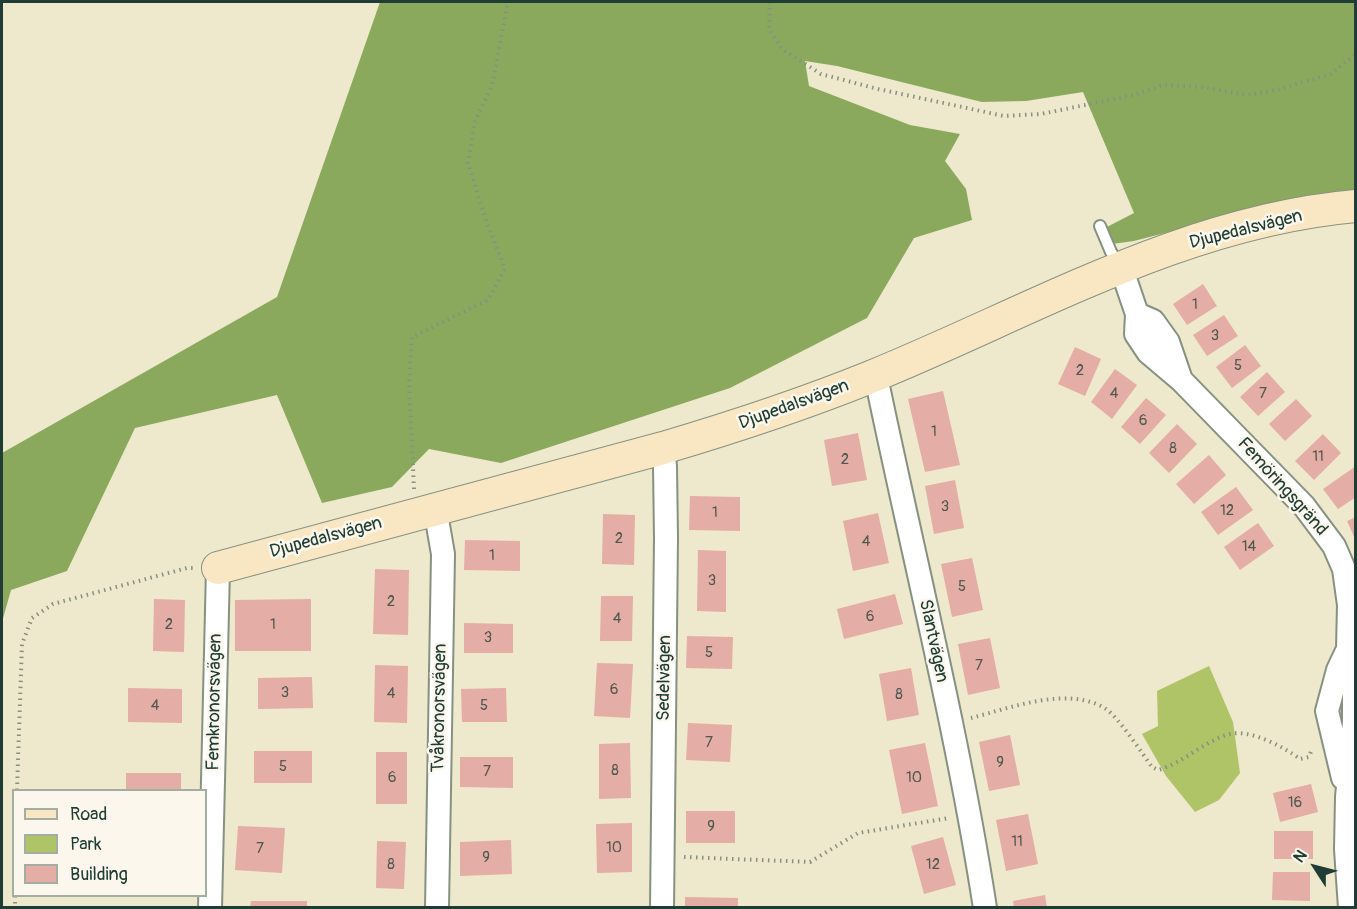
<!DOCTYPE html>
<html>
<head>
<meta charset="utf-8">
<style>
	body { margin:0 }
	#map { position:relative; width:1357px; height:909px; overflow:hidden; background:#eee8cc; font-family:Pangolin,sans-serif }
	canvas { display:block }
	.frame { position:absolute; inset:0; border:3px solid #1f3d34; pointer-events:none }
	.legend { position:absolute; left:12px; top:789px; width:195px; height:108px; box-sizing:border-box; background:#fbf7ec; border:2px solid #a3ada2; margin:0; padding:8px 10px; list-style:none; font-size:18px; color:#1f3d34 }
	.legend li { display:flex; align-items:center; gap:12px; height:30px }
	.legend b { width:30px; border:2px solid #a3ada2 }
	.north { position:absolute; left:1285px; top:837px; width:60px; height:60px; -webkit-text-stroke:4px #fbf7ec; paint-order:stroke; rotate:306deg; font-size:16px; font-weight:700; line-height:24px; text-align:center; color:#1f3d34 }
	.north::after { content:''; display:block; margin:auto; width:21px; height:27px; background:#1f3d34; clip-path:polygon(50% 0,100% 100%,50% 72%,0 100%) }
</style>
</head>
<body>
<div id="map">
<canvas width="1357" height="909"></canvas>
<div class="frame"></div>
<ul class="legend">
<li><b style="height:8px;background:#f9e7c3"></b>Road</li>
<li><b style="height:16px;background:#afc367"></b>Park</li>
<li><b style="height:16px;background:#e4ada5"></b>Building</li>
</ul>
<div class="north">N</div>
</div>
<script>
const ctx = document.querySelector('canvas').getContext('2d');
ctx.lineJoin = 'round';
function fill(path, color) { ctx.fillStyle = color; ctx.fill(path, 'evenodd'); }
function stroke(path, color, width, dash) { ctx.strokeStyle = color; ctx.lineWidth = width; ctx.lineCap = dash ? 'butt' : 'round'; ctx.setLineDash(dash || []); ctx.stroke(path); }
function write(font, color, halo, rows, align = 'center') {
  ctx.font = font + ' Pangolin,sans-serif'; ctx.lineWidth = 5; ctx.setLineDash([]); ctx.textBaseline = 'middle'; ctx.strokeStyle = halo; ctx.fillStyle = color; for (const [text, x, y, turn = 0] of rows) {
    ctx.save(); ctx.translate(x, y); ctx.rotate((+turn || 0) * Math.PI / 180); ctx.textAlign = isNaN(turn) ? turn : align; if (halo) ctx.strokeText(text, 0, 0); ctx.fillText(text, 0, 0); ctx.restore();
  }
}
fill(new Path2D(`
	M1209,666L1233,722L1240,773L1219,800L1195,812L1166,776L1142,734L1158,726L1157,691Z`), '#afc367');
fill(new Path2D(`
	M380,2H1355V193L1288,201L1134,241L1112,244L1105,228L1134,213L1083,92L1026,101L982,102L837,66L805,61L809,86L910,125L960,134L945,161L966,189L972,220L914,238L867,318L730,388L501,463L429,449L392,487L322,503L277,395L135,428L67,571L11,590L2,622V453L277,297Z`), '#8ba95c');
fill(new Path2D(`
	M1203,284L1217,306L1187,325L1173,304Z
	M1224,315L1238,336L1207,356L1193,335Z
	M1245,345L1261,366L1232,388L1216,367Z
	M1075,347L1101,359L1085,396L1058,384Z
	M1115,369L1137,385L1112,419L1091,402Z
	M1267,372L1285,392L1258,416L1240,397Z
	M943,391L960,465L925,472L908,399Z
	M1146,398L1166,415L1140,444L1121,427Z
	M1296,399L1312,416L1285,441L1269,424Z
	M1177,424L1197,444L1169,473L1149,453Z
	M858,433L867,480L832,486L824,440Z
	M1323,434L1341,453L1314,480L1295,461Z
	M1209,455L1226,475L1194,504L1176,484Z
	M1356,466V497L1338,509L1323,489Z
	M955,480L964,528L934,534L925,486Z
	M1236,487L1253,510L1218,535L1201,512Z
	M690,496L740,497V531L689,530Z
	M878,513L889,563L853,571L843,521Z
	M603,514L635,515L634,565L602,564Z
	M1356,517V541L1347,521Z
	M1258,523L1274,546L1240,570L1224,547Z
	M465,540L520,541V571L464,570Z
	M698,550L726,551V612L697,611Z
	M972,558L983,610L952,617L941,564Z
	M375,569L409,570L408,635L373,634Z
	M895,594L903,624L844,639L837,609Z
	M601,596H633L632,641H600Z
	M154,599L185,600L184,652L153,651Z
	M311,599V651H235V600Z
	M464,623L513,624V653H464Z
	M687,636L733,637L732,669L686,668Z
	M990,638L1000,688L968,695L958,644Z
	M597,663L633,664L630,718L594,716Z
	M375,665L408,666L407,723L374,722Z
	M911,668L919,715L887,721L879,674Z
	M312,677L313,708L258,709V678Z
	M128,688L182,689V723L128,722Z
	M506,688L507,722H462L461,689Z
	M688,723L732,725L730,762L686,760Z
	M1010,735L1020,785L989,791L979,742Z
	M630,743L631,798L599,799V744Z
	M925,743L938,806L902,814L889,750Z
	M254,751H312V783H254Z
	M376,752H407V804H376Z
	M460,757H513V788L460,787Z
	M126,773H181V790H126Z
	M1311,784L1318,812L1280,822L1273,793Z
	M686,811H735V843H686Z
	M1028,814L1038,864L1006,871L996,820Z
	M632,823V872L597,873L596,824Z
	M238,826L285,828L282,873L235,870Z
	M1274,831H1313V859H1274Z
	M943,837L956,885L924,894L911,846Z
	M511,840L512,874L460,876V842Z
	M377,841L406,842L404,889L376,888Z
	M1273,872H1310V901L1272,900Z
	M1045,895L1047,908H1014L1013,901Z
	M685,897L738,898V908H685Z
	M251,901H307V908H250Z`), '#e4ada5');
const lane = new Path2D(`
	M1100,226L1111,252L1119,264`);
const street = new Path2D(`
	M1121,267L1137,314L1136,334L1148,352L1181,380L1304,506L1334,546L1344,569L1349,605L1348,649L1354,678V722L1347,797L1346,849L1350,908
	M1137,314L1153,321L1168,342L1180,377
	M874,376L879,391C915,563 958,734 985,908
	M435,508L443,554L437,908
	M1343,778L1327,711L1338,670L1348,649
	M210,908L218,568
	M662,908L666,538L665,466L663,448`);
const secondary = new Path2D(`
	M218,568L663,448C734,427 804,404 873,376C1030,312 1183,221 1356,206`);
stroke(lane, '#869280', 14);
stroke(street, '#869280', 26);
stroke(secondary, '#869280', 34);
stroke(new Path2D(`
	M770,2L769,29L782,49L821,74L878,89L1004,116L1041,114L1134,95L1163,85L1201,87L1247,95L1276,90L1331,74L1356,54
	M414,489L409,384L412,337L488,300L505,269L486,220L468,163L475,121L492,86L508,2
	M971,718C1011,708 1068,685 1106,709C1118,717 1142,753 1152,767L1158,770C1184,763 1205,740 1230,734C1250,729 1284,747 1300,759L1309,757L1312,749
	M17,790L22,644L32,618L53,604L187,568H193
	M684,857L810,862L858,833L949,818
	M15,896V908`), '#869280', 4, [1.5, 4.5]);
stroke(lane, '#fff', 10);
stroke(street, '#fff', 22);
stroke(secondary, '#f9e7c3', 32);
write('15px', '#505950', null, [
	["1",1195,305],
	["3",1215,336],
	["5",1238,366],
	["2",1080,371],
	["4",1114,394],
	["7",1263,394],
	["6",1143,421],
	["1",934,432],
	["8",1173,449],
	["11",1318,457],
	["2",845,460],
	["3",945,507],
	["12",1227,511],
	["1",715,513],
	["2",619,539],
	["4",866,542],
	["14",1249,547],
	["1",492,556],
	["3",712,581],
	["5",962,587],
	["2",391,602],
	["6",870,617],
	["4",617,619],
	["2",169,625],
	["1",273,625],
	["3",488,638],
	["5",709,653],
	["7",979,666],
	["6",614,690],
	["3",285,693],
	["4",391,694],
	["8",899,695],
	["4",155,706],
	["5",484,706],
	["7",709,743],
	["9",1000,763],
	["5",283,767],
	["8",615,771],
	["7",487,772],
	["6",392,778],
	["10",914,778],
	["16",1295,803],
	["9",711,827],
	["11",1017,842],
	["10",614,848],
	["7",260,849],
	["9",486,858],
	["8",391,865],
	["12",933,865]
]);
write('18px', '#1f3d34', '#fbf7ec', [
	["Djupedalsvägen",1246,230,-14],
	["Djupedalsvägen",794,405,-20],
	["Femöringsgränd",1282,487,48],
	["Djupedalsvägen",326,538,-15],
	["Slantvägen",933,641,78],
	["Sedelvägen",665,678,-89],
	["Femkronorsvägen",215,702,-89],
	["Tvåkronorsvägen",440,708,-89]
]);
</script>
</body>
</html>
